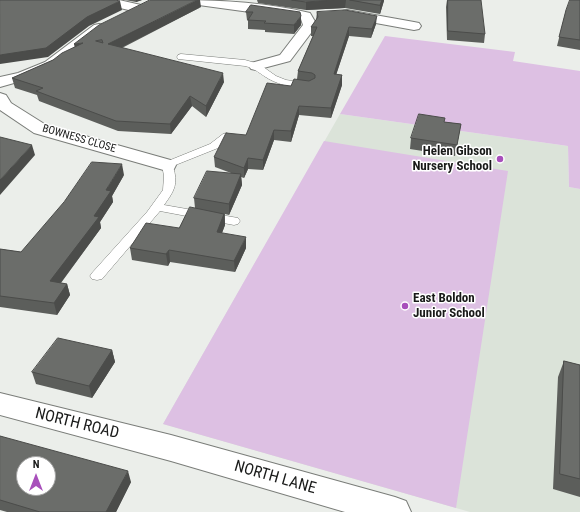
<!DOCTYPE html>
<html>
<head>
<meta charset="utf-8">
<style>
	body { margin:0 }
	#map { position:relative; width:580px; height:512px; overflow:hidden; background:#ebeeea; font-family:"Roboto Condensed",sans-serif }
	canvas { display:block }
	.north { position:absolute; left:16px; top:456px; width:40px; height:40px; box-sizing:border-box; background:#fff; border:1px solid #a3a3a3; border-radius:50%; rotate:0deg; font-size:11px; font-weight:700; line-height:16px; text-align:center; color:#191a19 }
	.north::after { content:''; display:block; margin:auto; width:14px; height:18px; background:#a84fbb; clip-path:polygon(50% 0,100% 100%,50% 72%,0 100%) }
</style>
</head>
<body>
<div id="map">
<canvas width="580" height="512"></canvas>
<div class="north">N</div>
</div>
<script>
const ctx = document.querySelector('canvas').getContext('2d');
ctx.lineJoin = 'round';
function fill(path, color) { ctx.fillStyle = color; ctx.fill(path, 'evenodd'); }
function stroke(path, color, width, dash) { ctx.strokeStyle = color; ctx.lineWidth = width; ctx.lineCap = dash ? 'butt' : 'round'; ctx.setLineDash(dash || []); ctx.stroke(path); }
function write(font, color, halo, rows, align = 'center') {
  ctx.font = font + ' "Roboto Condensed",sans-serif'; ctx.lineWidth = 3; ctx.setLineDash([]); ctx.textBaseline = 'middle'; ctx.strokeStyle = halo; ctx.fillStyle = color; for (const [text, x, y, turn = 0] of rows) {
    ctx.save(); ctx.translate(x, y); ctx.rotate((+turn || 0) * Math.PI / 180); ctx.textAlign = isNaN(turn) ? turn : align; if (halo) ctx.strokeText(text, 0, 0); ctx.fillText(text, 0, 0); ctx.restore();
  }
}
fill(new Path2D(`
	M340,114L568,146L569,187L580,189V512H470L163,424Z`), '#dbe3d9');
fill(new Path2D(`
	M385,36L515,52L513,61L580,71V189L569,187L568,146L340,114Z
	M324,141L508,171L456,508L163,424Z`), '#ddc0e3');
const service = new Path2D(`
	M181,54L245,60L259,64L276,76L286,80L312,84L314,86L309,89C296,87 281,86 269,79C260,74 255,68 245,66L178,59L177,57L178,55Z
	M227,133L232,136L218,148L173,166C178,184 175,190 164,205L238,218L240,221L238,224L234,225L160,211L102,279L97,280L92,279L90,276L92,273L147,212L163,190L164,176L162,165L163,163L210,144L223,134Z`);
const minor = new Path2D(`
	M97,0H119L141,5L143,8L141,11L137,12L99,3Z
	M182,0C224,0 269,3 310,13L317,25L290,61L256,70L251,69L249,66L251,63L280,55L303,25L301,19L184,3Z
	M347,10L414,22L419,23L421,26L419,29L414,30L343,17L341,14L343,11Z
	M99,24L104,25L106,28L104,31L55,68L28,79L0,87V77L18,73L45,62L94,25Z
	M0,93L6,95L11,103L46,125L174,161L176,165L174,169L167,171L34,133L0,110Z
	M0,393L171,435L395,497L406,501L411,512H345L171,461L0,415Z`);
stroke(service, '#7a7d79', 1);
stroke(minor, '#7a7d79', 2);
fill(service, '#fff');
fill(minor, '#fff');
fill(new Path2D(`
	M125,0H142L136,2Z
	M257,0H384L380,14L345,8L306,10L258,3Z
	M447,0L485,34L484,43L447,40L446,7Z
	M580,0V50L557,46L566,10Z
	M251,5L301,25L294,34L265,32V30L248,29V21L247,20L246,12Z
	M201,7L122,48L224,82L206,117L192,106L171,134L118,131L39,101L37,95L15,88L12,78L53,60L75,47Z
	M317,12L376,24L371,38L349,36L336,75H342V85L331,118L299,115L291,142L274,140L263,170L248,169L244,178L241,177L242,185L229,215L225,214V225L222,233L246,248L235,272L170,262L168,266L132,260L130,248L179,228L195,208L194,198L231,173L215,167L214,157L246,135L297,79L298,71L313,36H311V27L316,20Z
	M444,122L461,124L455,156L410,149L411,138Z
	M124,175L112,196L113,202L100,222L101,228L61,283L67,284L70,295L57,315L0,307V249L21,252Z
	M112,350L115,362L92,398L36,384L32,372Z
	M564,361L580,365V497L553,489L558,377Z
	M0,436L131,482L116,512H7L0,510Z`), '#5c5e5b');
fill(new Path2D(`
	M136,0H142L136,2Z
	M197,0H200L201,7L110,53L108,44Z
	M334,0H346L345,8L306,10V2Z
	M382,0H384V1L380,14V5Z
	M120,1L122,10L89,26L48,57L0,64V55Z
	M301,16V25L294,34V25Z
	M377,16L376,24L371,38L372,29Z
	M349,27V36L333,84L334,74Z
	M83,43L76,53L74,44Z
	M223,73L224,82L206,117V106Z
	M342,75V85L331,118V108Z
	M190,96L192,106L171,134L170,124Z
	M299,106V115L291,142V131Z
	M274,130V140L263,170V160Z
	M32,145L35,155L0,195V180Z
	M248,158V169L244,178V168Z
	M122,164L124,175L112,196L113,202L100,222L101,228L53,293L50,281L94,216L106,190Z
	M241,174L242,185L229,215V204Z
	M224,214L225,225L218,243L217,232Z
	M246,237V248L235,272L234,261Z
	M169,250L170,262L168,266L166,254Z
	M67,284L70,295L57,315L54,303Z
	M112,350L115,362L92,398L89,386Z
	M128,471L131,482L116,512H106Z`), '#4b4c4a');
const building = new Path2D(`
	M0,0H115L120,1L87,17L46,48L0,55Z
	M150,0H197L108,44L223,73L206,106L190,96L170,124L116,121L36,91L43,88L12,78L53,60L62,53L83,43L74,44L99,25ZM102,40L103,43L96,41Z
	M292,0H334L306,2Z
	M350,0H382L380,5Z
	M448,0H481L485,34L448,31Z
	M570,0H580V40L559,37L566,10Z
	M251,5L300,12L301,16L294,25L264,23L266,21L248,20L253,12H246Z
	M345,10L377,16L372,29L349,27L334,74L342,75L331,108L299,106L291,131L274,130L263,160L248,158L244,168L214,157L226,133L246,135L267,83L291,86L294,79L309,81L315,78V75L312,73L298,71L317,27H311L318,17L317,12Z
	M419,114L445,118L444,122L461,124L457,145L411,138Z
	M0,137L32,145L0,180Z
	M92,162L122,164L106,190L111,191L94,216L99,217L50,281L67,284L54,303L0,296V249L21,252L64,202Z
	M207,171L241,174L229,204L194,198Z
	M190,207L224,214L217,232L246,237L234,261L169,250L166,254L130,248L146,223L179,228Z
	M58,338L112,350L89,386L32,372Z
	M564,361L580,365V479L560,474Z
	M0,436L128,471L106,512H40L0,500ZM24,464H48V488H24Z`);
fill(building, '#6b6d6a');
stroke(building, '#4b4c4a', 1);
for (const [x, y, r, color] of [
	[500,159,4,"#a84fbb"],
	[405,306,4,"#a84fbb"]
]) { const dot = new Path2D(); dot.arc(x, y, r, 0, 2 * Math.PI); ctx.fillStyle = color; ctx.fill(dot); stroke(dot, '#fff', 1.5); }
write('11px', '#191a19', '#fff', [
	["BOWNESS CLOSE",79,139,16]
]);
write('bold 13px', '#191a19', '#fff', [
	["Helen Gibson",492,152],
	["Nursery School",492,167],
	["East Boldon",413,299,"left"],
	["Junior School",413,314,"left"]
], 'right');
write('16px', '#191a19', '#fff', [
	["NORTH ROAD",77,424,14],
	["NORTH LANE",275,478,16]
]);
</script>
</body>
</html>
